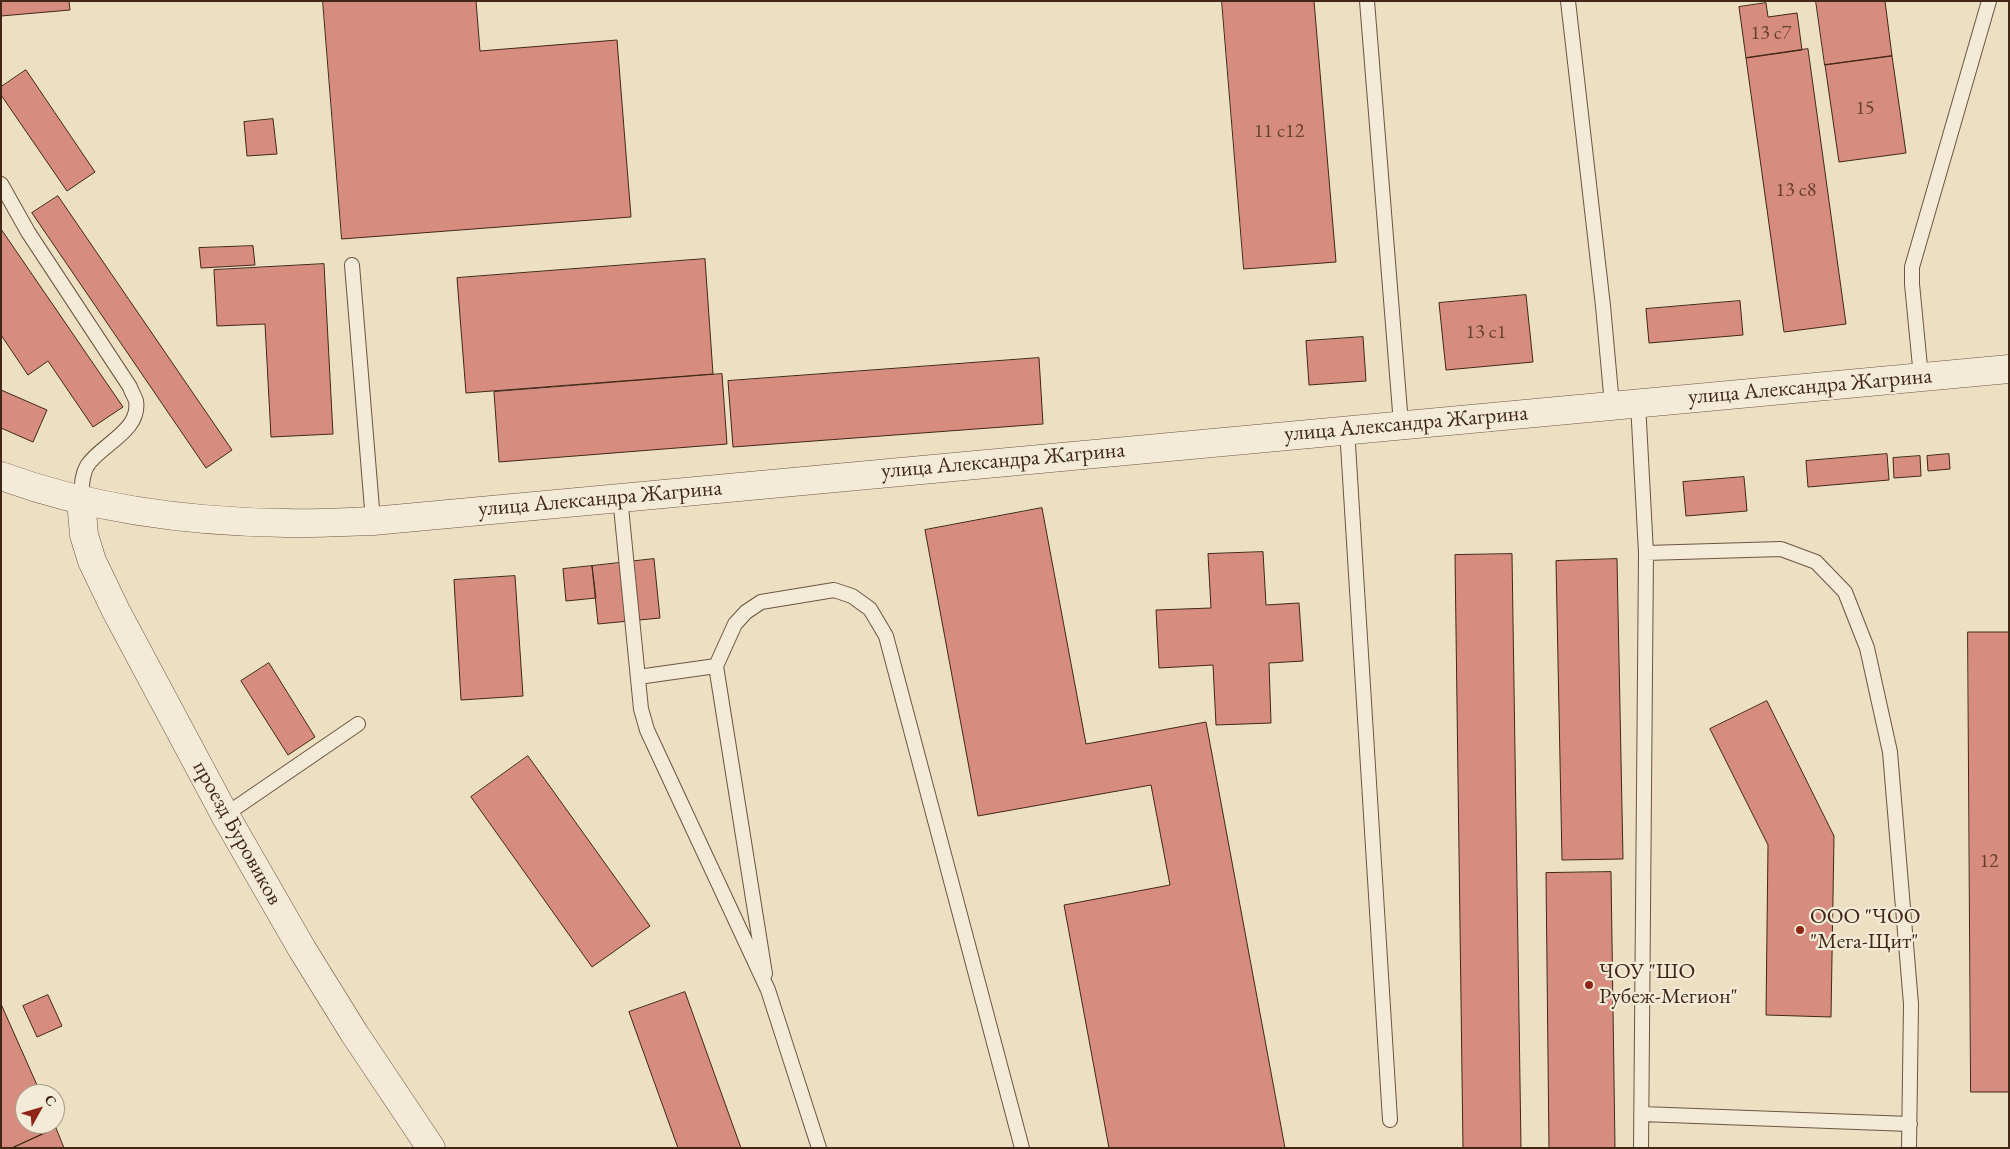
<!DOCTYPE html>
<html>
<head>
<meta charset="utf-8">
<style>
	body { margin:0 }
	#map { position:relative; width:2010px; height:1149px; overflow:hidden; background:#eddfc2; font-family:"EB Garamond",serif }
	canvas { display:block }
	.frame { position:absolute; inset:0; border:2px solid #422716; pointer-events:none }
	.north { position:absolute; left:15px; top:1084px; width:50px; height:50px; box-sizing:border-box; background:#f3ead7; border:1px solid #ac9c8a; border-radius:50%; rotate:51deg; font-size:14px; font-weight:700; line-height:20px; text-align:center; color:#422716 }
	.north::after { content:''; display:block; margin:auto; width:18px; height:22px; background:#8f2418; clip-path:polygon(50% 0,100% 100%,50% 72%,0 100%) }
</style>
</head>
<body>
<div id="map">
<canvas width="2010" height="1149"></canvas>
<div class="frame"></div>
<div class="north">С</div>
</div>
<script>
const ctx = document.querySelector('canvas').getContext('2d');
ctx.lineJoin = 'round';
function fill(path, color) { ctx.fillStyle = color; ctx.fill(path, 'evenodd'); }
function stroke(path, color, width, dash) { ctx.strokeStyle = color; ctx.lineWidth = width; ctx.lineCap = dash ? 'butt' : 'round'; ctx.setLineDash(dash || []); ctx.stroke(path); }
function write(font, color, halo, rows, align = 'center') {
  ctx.font = font + ' "EB Garamond",serif'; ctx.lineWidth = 4.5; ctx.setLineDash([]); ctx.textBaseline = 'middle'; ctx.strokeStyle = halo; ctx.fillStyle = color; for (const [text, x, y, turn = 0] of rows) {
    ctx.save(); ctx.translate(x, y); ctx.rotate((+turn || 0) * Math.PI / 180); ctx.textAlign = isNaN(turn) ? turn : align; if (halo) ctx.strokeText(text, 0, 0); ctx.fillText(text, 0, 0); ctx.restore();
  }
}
const building = new Path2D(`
	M1,1H69L70,10L1,16Z
	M323,1H476L480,51L617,40L631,217L342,239Z
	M1222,1H1314L1336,262L1244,269Z
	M1816,1H1885L1892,56L1825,65Z
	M1766,3L1768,17L1797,13L1802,50L1746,58L1739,7Z
	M1808,49L1846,324L1784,332L1746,58Z
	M1892,56L1906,153L1839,162L1825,65Z
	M26,70L95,172L67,191L1,95V87Z
	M273,119L277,154L247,156L244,122Z
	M58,196L232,450L206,468L32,213Z
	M1,229L123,407L93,427L48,361L28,375L1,335Z
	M253,246L255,265L201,268L199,248Z
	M705,259L713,374L466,393L457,278Z
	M324,264L333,434L271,437L265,324L217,326L214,270Z
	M1526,295L1533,362L1446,370L1439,303Z
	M1740,301L1743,335L1649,343L1646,309Z
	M1363,337L1366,381L1309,385L1306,341Z
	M1039,358L1043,424L733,447L728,381Z
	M722,374L727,444L499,462L494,392Z
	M1,390L47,410L33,442L1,428Z
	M1887,454L1889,480L1808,487L1806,461Z
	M1949,454L1950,469L1928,471L1927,456Z
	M1920,456L1921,476L1894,478L1893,458Z
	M1744,477L1747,511L1686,516L1683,482Z
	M1042,508L1086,744L1206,722L1285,1148H1109L1064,905L1170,885L1151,785L978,816L925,530Z
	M1263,552L1266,605L1299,603L1303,661L1269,663L1271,723L1216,725L1213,665L1159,668L1156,610L1211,608L1208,554Z
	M1512,554L1521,1148H1463L1455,555Z
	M654,559L660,618L598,624L592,566Z
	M1617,559L1623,859L1562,860L1556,561Z
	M592,566L596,598L566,601L563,569Z
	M515,576L523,696L461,700L454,580Z
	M1968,632H2009V1092H1971Z
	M269,663L315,737L288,755L241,681Z
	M1767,701L1834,836L1831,1017L1766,1015L1768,845L1710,729Z
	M528,756L650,926L592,967L471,797Z
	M1611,872L1615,1148H1549L1546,873Z
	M685,992L741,1148H678L629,1012Z
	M48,995L62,1026L37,1037L23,1006Z
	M1,1004L41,1094H25V1124H54L56,1128L12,1148H1Z
	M56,1128L64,1148H12Z`);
fill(building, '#d78c80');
stroke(building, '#422716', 1);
const lane = new Path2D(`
	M1367,1L1401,424
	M1568,1L1603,306L1612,405
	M1,184L28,232L130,387C131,391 135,397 136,401C141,431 100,445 87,466C81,476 82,489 81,500
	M352,265L373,521
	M1921,377L1912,284V267L1989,1
	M1638,403L1646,553L1781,549L1816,562L1845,592L1867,648L1890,752L1911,1004L1909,1148
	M1347,429L1390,1120
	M620,497L641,709L647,730L768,990L819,1148
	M716,666L765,974
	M638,677L716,666L735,624L746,612L761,602L834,590L852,596L870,609L886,636L1022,1148
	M225,815L358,724
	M1642,1114L1910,1124
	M1641,1148L1646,553`);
const street = new Path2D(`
	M1,476C91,509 191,522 286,523C315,524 344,522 373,521L2009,369
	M81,500L84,535L92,561L116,611L225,815L302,949L354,1033L431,1148`);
stroke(lane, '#6d5541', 16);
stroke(street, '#6d5541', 29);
stroke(lane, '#f3ead7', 14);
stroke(street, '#f3ead7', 28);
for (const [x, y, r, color] of [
	[1800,930,5,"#8f2418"],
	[1589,985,5,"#8f2418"]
]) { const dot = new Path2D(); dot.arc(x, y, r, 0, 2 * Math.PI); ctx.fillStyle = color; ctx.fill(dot); stroke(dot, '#f3ead7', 2); }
write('20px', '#674030', null, [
	["13 с7",1771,34],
	["15",1865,109],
	["11 с12",1279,132],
	["13 с8",1796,191],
	["13 с1",1486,333],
	["12",1989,862]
]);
write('22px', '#422716', '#f3ead7', [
	["улица Александра Жагрина",1810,387,-5],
	["улица Александра Жагрина",1406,424,-5],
	["улица Александра Жагрина",1003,461,-5],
	["улица Александра Жагрина",600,499,-5],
	["проезд Буровиков",237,833,61]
]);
write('22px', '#422716', '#f3ead7', [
	["ООО \"ЧОО",1810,917],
	["\"Мега-Щит\"",1810,942],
	["ЧОУ \"ШО",1599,972],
	["Рубеж-Мегион\"",1599,997]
], 'left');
</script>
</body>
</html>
